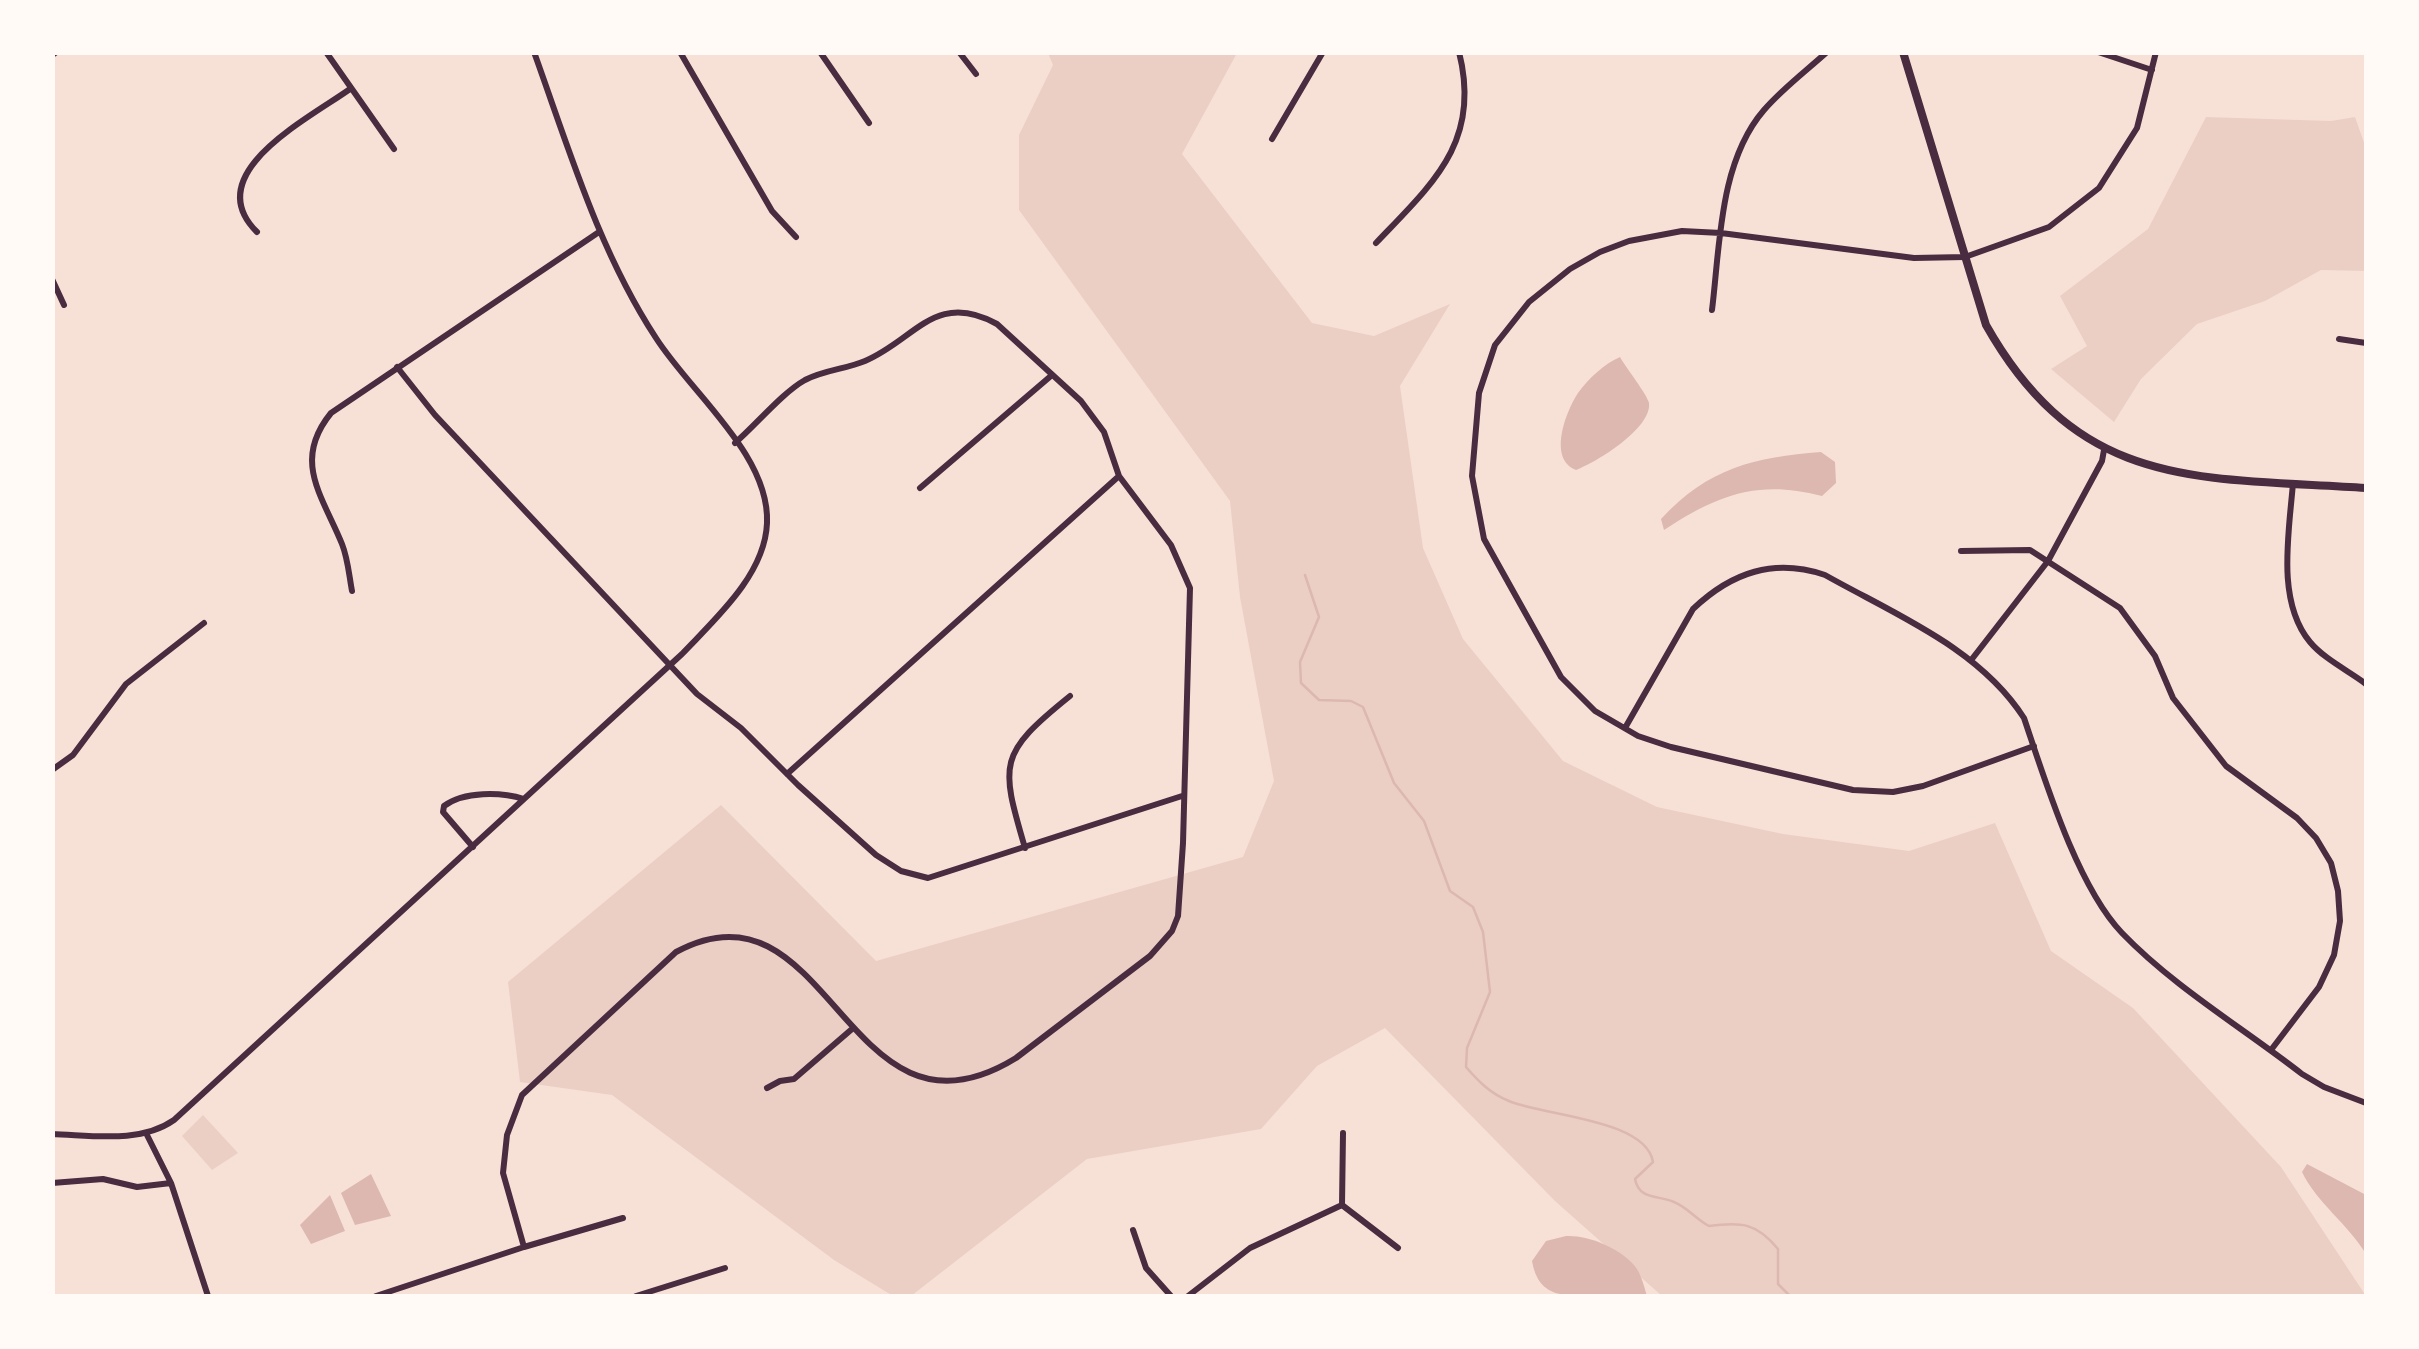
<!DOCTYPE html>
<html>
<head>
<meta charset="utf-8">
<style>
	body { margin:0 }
	#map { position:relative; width:2419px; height:1349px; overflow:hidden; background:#f7e1d7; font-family:Signika,sans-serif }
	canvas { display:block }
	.frame { position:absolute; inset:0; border:55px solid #fffaf5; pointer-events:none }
</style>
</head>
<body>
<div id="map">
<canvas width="2419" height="1349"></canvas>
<div class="frame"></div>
</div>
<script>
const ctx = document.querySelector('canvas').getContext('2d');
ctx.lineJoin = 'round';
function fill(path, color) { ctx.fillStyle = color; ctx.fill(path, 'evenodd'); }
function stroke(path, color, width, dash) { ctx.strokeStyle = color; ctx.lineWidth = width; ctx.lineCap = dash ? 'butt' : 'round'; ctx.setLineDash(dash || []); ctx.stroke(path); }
fill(new Path2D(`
	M1048,53H1237L1182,154L1312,323L1374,336L1450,304L1400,386L1423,548L1463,639L1563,761L1657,807L1783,834L1909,851L1995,823L2051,951L2133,1008L2281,1167L2366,1296H1662L1555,1201L1385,1028L1317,1066L1261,1129L1087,1159L911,1296H893L834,1260L612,1095L520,1082L508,982L721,805L876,961L1243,857L1274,781L1240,597L1230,501L1019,210V135L1053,65Z
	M2206,117L2331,121L2355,117L2366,148V271L2321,270L2265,301L2197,324L2141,379L2114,422L2051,369L2087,346L2060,296L2148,229Z
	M203,1115L238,1153L212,1170L182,1136Z`), '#ebcfc5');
fill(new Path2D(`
	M1620,357C1626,368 1647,394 1649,403C1652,428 1597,462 1576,470C1548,459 1565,413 1578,393C1588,379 1604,364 1620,357Z
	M1821,452L1835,462L1836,483L1822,496C1758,479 1717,495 1664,530L1661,519C1708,468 1755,457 1821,452Z
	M2307,1164L2366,1195V1254C2348,1224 2317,1203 2302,1172Z
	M371,1174L391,1216L355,1225L341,1193Z
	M330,1195L345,1231L311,1244L300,1225Z
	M1566,1236C1589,1235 1619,1248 1634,1265C1641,1273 1644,1286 1647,1296C1631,1297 1615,1296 1600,1296C1568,1295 1539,1301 1532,1261L1546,1241Z`), '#dcb8b0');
stroke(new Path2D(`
	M1305,575L1319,617L1300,662L1301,683L1319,700L1351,701L1363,707L1394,783L1424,821L1450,891L1473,907L1483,932L1490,992L1467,1048L1466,1067C1479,1082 1491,1094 1509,1101C1544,1116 1646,1119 1653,1162L1635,1179C1639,1200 1658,1195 1674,1202C1687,1207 1697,1220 1709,1226C1740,1222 1756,1222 1778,1249V1284L1790,1296`), '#dcb8b0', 2.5);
stroke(new Path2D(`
	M326,52L394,149
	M680,52L772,211L796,237
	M820,52L869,123
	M959,52L976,74
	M2098,52L2152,70
	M1272,139L1323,52
	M257,232C198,174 308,119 350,89
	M1376,243C1432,184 1482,142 1459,52
	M52,279L64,305
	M1712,310C1720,246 1719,162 1764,110C1782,89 1806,71 1827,52
	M2339,339L2366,343
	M397,367L435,415L697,694L741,728L798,785L876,855L901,871L928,878L1182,796
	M2293,483C2289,533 2276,601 2310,642C2324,659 2349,671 2366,684
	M920,488L1052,375
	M1961,551L2030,550L2120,608L2155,656L2173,698L2226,766L2297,818L2316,838L2331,863L2338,891L2340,921L2334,955L2319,987L2271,1050
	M352,591C349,575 348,559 342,544C322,495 292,461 331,413L599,232
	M1972,659L2048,561L2102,461L2104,450
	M1625,728L1693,609C1732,572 1774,558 1825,575C1896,615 1979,648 2024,718C2045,780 2077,886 2122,933C2174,987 2243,1028 2302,1074L2324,1087L2366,1103
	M2034,746L1923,786L1893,792L1853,790L1671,747L1638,736L1595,711L1561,677L1484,539L1472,476L1479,393L1495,345L1529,302L1570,269L1600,252L1629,241L1682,231L1721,233L1914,258L1965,257L2049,227L2099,188L2137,128L2156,52
	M52,770L73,755L126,684L204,623
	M787,774L1119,476
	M473,847L443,812L444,806C464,791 501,792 524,799
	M1025,848C1000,763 998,754 1070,696
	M767,1088L780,1081L794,1079L852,1029
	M146,1133L171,1183L208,1296
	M52,1134C91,1135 140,1144 174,1120L682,654C715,619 765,575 767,523C770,455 691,393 656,338C599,251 569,149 534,52
	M52,1183L103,1179L137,1187L171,1183
	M1342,1205L1343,1133
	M1342,1205L1398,1248
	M1133,1230L1146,1268L1171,1296
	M524,1247L503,1173L507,1135L522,1095L676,952C831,868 846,1163 1016,1058L1150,956L1172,931L1178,916L1183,843L1190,588L1171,545L1119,476L1104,432L1081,401L997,324C935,290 915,340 865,361C846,369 824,370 805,380C782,393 756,425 735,443
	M376,1296L524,1247L623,1218
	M636,1296L725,1268
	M1188,1296L1250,1248L1342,1205`), '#4a2c40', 6);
stroke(new Path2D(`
	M1903,52L1986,325C2080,491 2197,477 2366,488
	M52,54L55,52`), '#4a2c40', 8);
</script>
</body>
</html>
